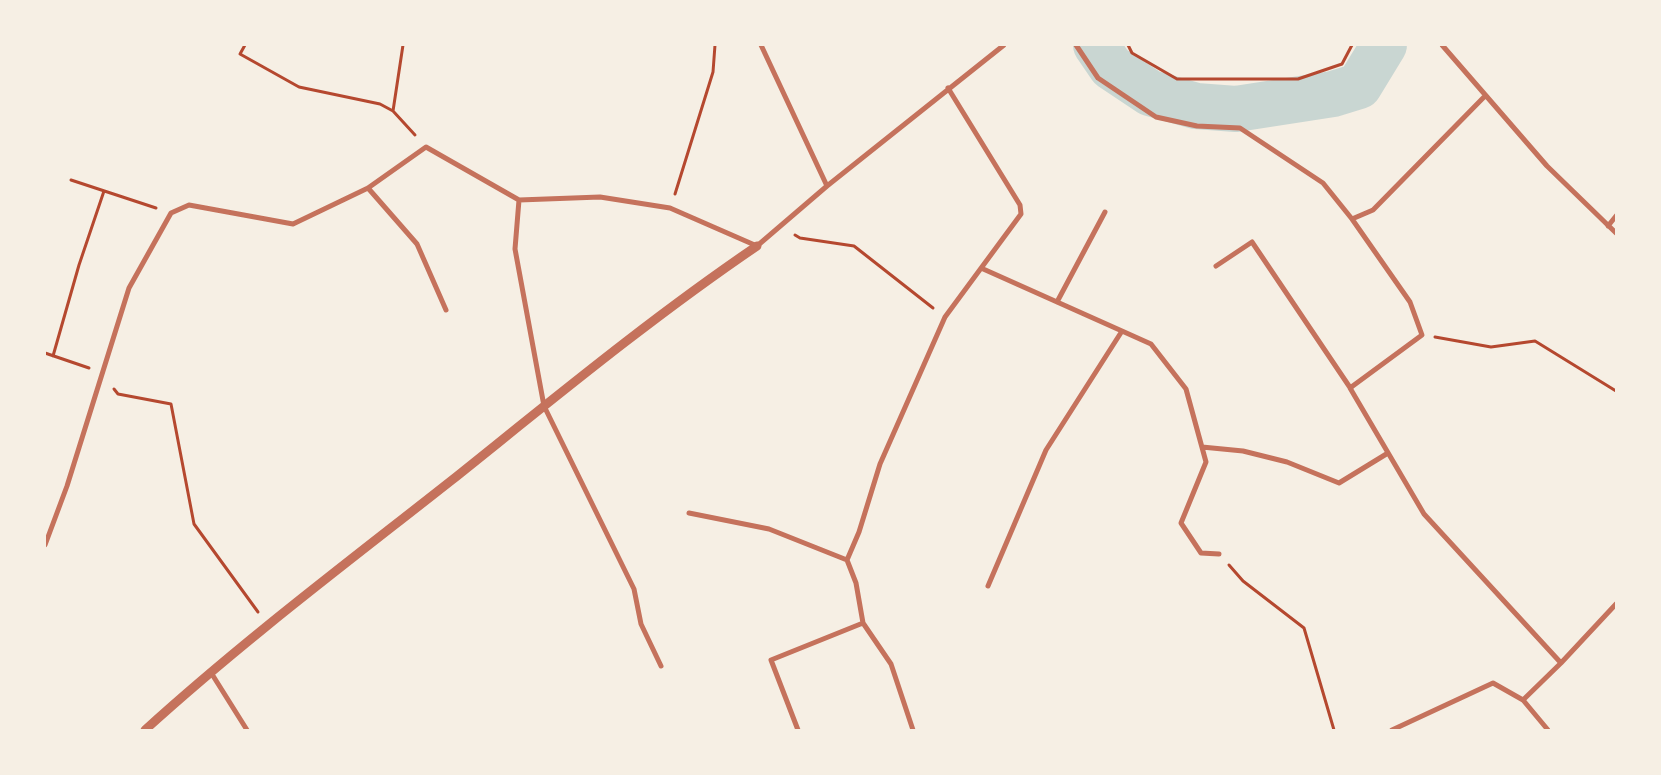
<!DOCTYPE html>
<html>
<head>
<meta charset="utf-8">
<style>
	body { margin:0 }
	#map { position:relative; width:1661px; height:775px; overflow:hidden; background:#f6efe4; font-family:Lato,sans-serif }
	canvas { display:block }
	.frame { position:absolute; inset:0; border:46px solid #f6efe4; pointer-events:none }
</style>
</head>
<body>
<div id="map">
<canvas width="1661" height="775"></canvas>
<div class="frame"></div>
</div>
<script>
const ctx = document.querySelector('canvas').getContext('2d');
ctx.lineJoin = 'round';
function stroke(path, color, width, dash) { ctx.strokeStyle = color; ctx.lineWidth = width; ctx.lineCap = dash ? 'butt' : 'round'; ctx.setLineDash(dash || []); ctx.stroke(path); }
stroke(new Path2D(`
	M1096,45L1111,67L1150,93L1196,106L1236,109L1333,94L1359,86L1384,45`), '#c9d6d2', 46);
stroke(new Path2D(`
	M245,45L240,54L299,87L380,104L393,111
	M403,45L393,111L415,135
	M1128,45L1132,53L1177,79H1298L1342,64L1352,45
	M71,180L156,208
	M675,194L713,72L715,45
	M795,235L800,238L854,246L933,308
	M1435,337L1491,347L1535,341L1616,391
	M45,353L89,368
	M53,356L79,265L104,191
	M114,389L118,394L171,404L194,524L258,612
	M1229,565L1243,581L1304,628L1334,730`), '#b5482f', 3);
stroke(new Path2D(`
	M761,45L827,186
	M1076,45L1098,78L1156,117L1197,126L1240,128L1323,183L1352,219L1410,302L1422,335L1350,388L1424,514L1561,663L1616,604
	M1442,45L1547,166L1616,233
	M368,188L417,244L446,310
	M519,200L515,249L544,406L634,589L641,624L661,666
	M1352,219L1373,210L1485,96
	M1608,226L1616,216
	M1216,266L1252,242L1351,389
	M981,268L1122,331
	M1057,302L1105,212
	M1202,447L1243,451L1287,462L1339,483L1388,453
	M689,513L769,529L847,560
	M45,545L67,486L129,288L171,213L189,205L293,224L368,188L426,147L519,200L600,197L670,208L757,246L827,186L1004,45
	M988,586L1046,450L1122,331L1151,344L1186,389L1206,462L1181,523L1201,553L1219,554
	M210,671L247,730
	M798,730L771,660L863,623
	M913,730L891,664L863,623L856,583L847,560L859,532L880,464L945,317L1021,214L1020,205L948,88
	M1392,730L1493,683L1523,700
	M1548,730L1523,700L1561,663`), '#c5725c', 5);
stroke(new Path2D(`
	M145,730C243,641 348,562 452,480C552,400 651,318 757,246`), '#c5725c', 9);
</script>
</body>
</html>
